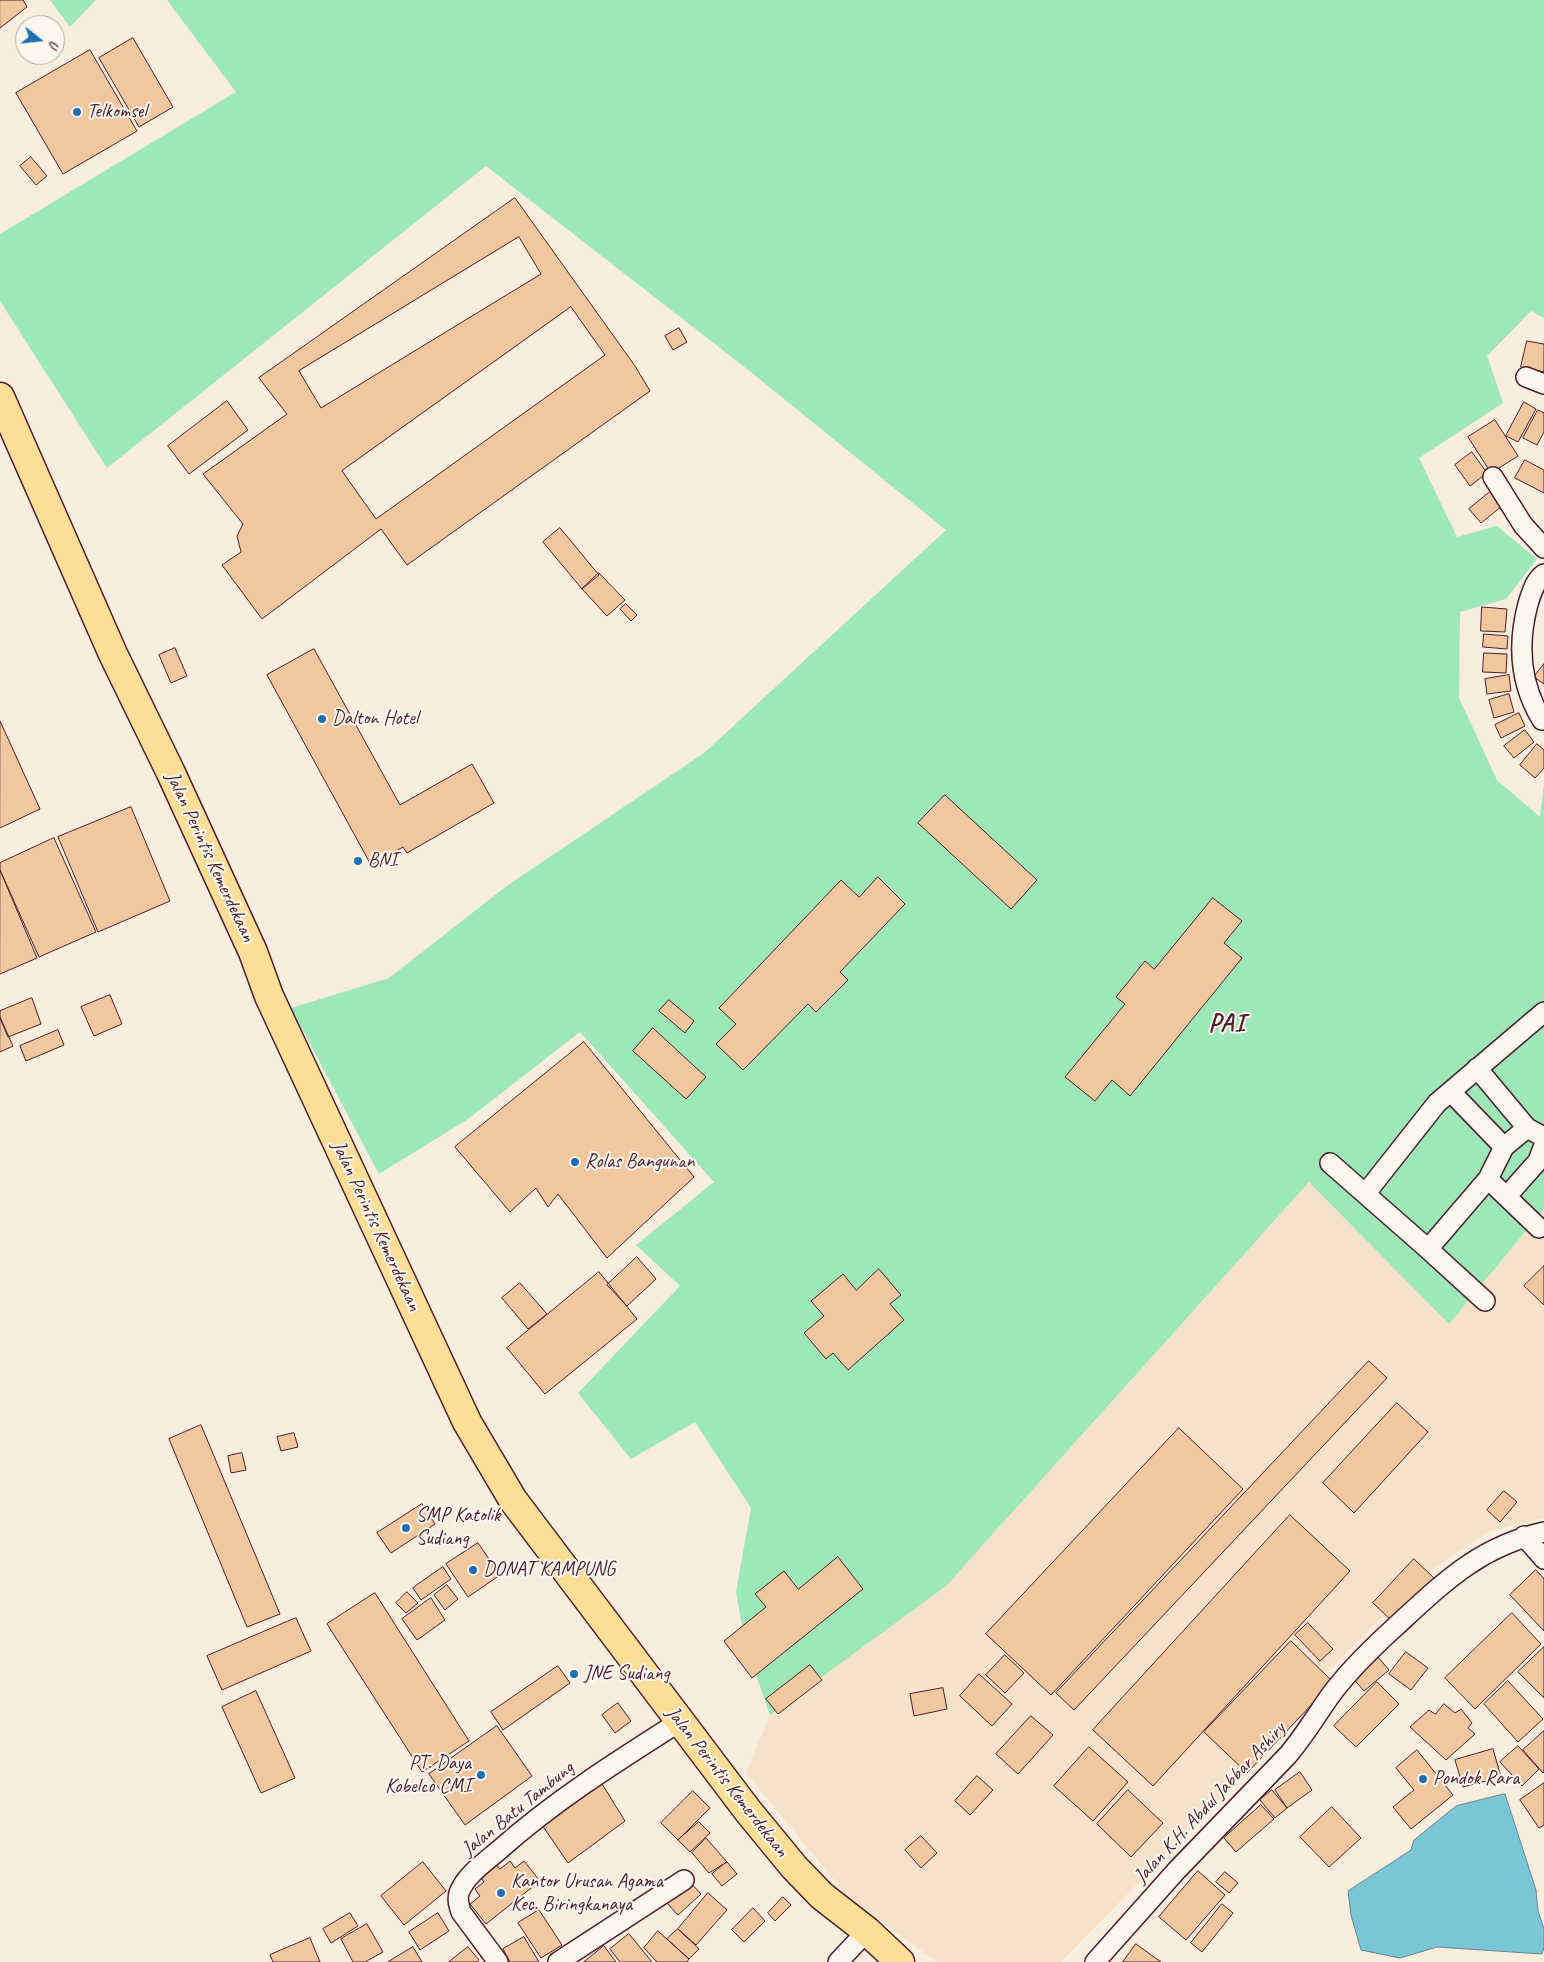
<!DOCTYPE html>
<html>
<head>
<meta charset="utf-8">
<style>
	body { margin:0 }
	#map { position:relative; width:1544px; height:1962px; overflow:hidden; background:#f9eddd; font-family:Caveat,sans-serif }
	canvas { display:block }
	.north { position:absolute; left:15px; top:15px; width:50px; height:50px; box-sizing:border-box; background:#fbf7ec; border:1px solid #b4a19f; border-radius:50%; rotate:106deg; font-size:14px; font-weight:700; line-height:20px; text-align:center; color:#4a1f2b }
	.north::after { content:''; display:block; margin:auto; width:18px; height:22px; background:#1f6fb2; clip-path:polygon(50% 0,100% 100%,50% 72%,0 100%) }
</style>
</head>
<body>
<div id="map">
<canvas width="1544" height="1962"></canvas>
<div class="north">U</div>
</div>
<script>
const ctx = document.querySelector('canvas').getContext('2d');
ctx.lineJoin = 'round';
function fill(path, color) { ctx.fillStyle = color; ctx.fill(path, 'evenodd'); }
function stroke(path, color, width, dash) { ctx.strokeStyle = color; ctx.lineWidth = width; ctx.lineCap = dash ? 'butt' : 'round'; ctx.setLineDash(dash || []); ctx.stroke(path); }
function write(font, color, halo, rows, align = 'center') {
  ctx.font = font + ' Caveat,sans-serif'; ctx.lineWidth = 4; ctx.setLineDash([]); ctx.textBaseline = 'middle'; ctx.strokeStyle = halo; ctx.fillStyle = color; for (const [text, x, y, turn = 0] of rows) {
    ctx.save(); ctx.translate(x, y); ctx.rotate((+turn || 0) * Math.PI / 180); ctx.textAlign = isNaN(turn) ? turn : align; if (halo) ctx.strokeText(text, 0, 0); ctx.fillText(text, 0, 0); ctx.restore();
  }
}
fill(new Path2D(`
	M1310,1181L1449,1324L1544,1209V1518L1488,1532L1424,1575L1286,1714L1276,1742L1061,1962H937L850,1899L746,1773L770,1715L946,1586Z`), '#f6e2ca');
fill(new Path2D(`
	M50,0H96L70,27Z
	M167,0H1544V318L1531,311L1487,356L1503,403L1419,458L1457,537L1497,526L1537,559L1506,599L1460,612L1459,698L1497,780L1540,817L1544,785V1209L1449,1324L1309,1182L946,1586L770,1715L746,1647L736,1592L751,1508L695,1422L631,1459L578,1393L680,1286L636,1245L714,1182L580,1032L468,1119L379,1174L291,1008L389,978L508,885L704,753L946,530L747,369L486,166L107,468L0,301V234L236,92Z`), '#9ee7b6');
const water = new Path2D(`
	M1505,1794L1536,1890L1538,1911L1544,1929V1948L1542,1954L1437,1947L1400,1958L1361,1950L1351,1915L1348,1891L1411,1850L1414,1840L1456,1806Z`);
fill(water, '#79c7d6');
stroke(water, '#668492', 1);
const building = new Path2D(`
	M0,0H23L27,7L0,28Z
	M133,38L173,107L139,127L99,58Z
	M90,50L137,131L63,174L16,93Z
	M31,157L47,176L36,185L20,166Z
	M515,198L635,366L650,391L407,565L381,529L262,619L222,565L241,552L237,536L243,524L203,474L287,414L259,378Z
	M519,237L541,274L321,408L299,371Z
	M571,307L605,355L376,519L342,471Z
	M679,328L687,342L673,350L665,336Z
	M1527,341L1544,344V372L1521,367Z
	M227,401L248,430L189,474L168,446Z
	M1524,402L1536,409L1518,442L1506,436Z
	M1538,410L1544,413V432L1537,445L1523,438Z
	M1495,420L1518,456L1491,473L1468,437Z
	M1472,452L1487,473L1470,486L1455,465Z
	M1525,460L1544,470V493L1515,478Z
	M1490,492L1502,506L1481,523L1469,509Z
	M560,528L599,575L582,589L543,542Z
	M599,573L625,600L607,616L582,589Z
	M626,604L637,615L631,621L620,609Z
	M1482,607L1507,609L1505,632L1481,631Z
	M1484,634L1508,636L1507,649L1483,647Z
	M175,648L187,676L171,683L159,655Z
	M314,649L400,805L472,764L494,803L407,853L403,847L371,865L267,675Z
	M1484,653L1507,654L1506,673L1483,672Z
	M1544,664V684L1534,677Z
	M1509,675L1511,691L1487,694L1485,679Z
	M1509,694L1514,712L1494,718L1489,700Z
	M1519,713L1525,726L1501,738L1495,725Z
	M0,721L40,809L0,828Z
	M1525,730L1534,742L1514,758L1504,746Z
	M1537,744L1544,750V768L1535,778L1520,765Z
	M945,795L1037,880L1011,909L918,823Z
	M131,807L170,901L98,932L58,837Z
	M54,838L96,932L39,957L0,870V863Z
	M0,870L37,958L0,974Z
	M878,877L905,904L840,972L848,980L816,1012L808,1004L743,1070L716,1044L736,1024L719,1008L841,880L859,897Z
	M1213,898L1242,921L1224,943L1242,958L1130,1096L1112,1080L1095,1101L1065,1077L1125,1004L1116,997L1145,961L1154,969Z
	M110,995L122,1024L94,1036L81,1007Z
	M32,998L41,1024L8,1037L0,1018V1011Z
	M669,1000L694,1021L685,1033L659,1011Z
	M0,1017L13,1046L0,1052Z
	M653,1028L706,1077L686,1099L633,1051Z
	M58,1030L64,1045L26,1061L20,1046Z
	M584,1042L694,1177L607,1258L558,1194L548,1207L536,1188L510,1212L455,1147Z
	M637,1257L656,1279L627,1306L607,1285Z
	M1544,1266V1305L1524,1286Z
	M879,1269L901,1295L890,1304L904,1320L848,1370L833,1353L826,1359L804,1333L824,1316L811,1301L843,1274L856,1290Z
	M599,1272L637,1319L545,1394L507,1348Z
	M520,1283L547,1314L528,1329L502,1298Z
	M1369,1361L1387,1378L1074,1710L1056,1693Z
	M1397,1403L1428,1432L1354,1513L1323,1483Z
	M201,1425L280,1614L247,1627L169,1439Z
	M1179,1428L1243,1489L1051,1695L986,1634Z
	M294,1433L298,1447L281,1451L277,1437Z
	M242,1453L246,1470L231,1473L228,1456Z
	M1504,1491L1517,1502L1500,1522L1487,1510Z
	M422,1504L435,1524L391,1553L377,1533Z
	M1290,1515L1350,1571L1153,1786L1093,1730Z
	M478,1543L500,1575L468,1597L446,1564Z
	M838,1557L863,1589L752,1678L724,1641L766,1607L755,1594L784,1571L798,1589Z
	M1414,1559L1435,1579L1393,1622L1373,1603Z
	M443,1567L451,1579L421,1600L413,1588Z
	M1536,1570L1544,1579V1631L1510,1595Z
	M447,1585L458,1599L445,1610L434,1595Z
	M407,1592L418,1603L406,1613L396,1603Z
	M375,1593L469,1741L422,1772L327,1624Z
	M431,1598L445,1620L417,1640L402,1619Z
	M1512,1613L1541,1644L1475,1709L1445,1678Z
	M296,1618L311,1651L222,1690L207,1656Z
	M1308,1623L1333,1649L1320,1661L1295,1635Z
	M1291,1641L1333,1682L1247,1773L1204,1732Z
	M1544,1647V1698L1518,1672Z
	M1406,1652L1428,1668L1411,1690L1389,1674Z
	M1005,1655L1024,1673L1005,1693L986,1675Z
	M1377,1656L1389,1670L1364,1691L1352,1677Z
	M810,1665L822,1680L778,1714L766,1699Z
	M558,1666L570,1683L503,1730L491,1712Z
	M979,1674L1012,1704L992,1726L960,1696Z
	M1508,1681L1543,1719L1518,1742L1484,1704Z
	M1377,1682L1399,1704L1356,1747L1334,1726Z
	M943,1688L947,1709L914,1716L910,1694Z
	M256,1691L295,1778L261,1793L222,1707Z
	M618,1703L631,1721L615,1733L602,1715Z
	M1444,1704L1455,1713L1461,1709L1472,1723L1468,1728L1475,1734L1446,1760L1410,1727L1429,1710L1435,1714Z
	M1031,1716L1053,1735L1018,1774L996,1754Z
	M497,1726L532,1776L465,1825L429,1774Z
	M1544,1731V1772L1543,1773L1523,1750Z
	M1518,1746L1539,1769L1522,1786L1500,1762Z
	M1089,1747L1128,1782L1093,1821L1054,1786Z
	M1493,1749L1501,1777L1463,1787L1455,1760Z
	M1417,1750L1453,1795L1411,1829L1393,1807L1414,1790L1396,1768Z
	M1300,1772L1312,1790L1287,1808L1275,1790Z
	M977,1776L993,1790L970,1815L955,1801Z
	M599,1779L625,1821L568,1863L540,1822Z
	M1544,1783V1825L1539,1828L1520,1800Z
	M1128,1790L1163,1823L1131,1857L1097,1824Z
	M1272,1790L1287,1808L1275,1818L1260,1800Z
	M693,1791L710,1808L678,1840L661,1823Z
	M1261,1805L1274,1819L1236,1852L1224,1838Z
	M1332,1807L1361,1838L1329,1867L1300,1837Z
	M699,1822L710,1833L690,1852L678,1840Z
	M921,1836L937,1853L921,1868L905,1850Z
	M706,1838L727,1862L709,1873L692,1853Z
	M493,1861L500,1869L510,1861L515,1868L524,1861L540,1881L486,1924L470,1904L480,1896L475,1889L484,1882L478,1874Z
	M423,1862L446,1891L404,1925L381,1896Z
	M727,1862L737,1874L722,1886L712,1874Z
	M1198,1871L1225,1895L1186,1940L1159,1917Z
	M1225,1872L1238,1883L1229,1893L1216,1882Z
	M690,1882L701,1894L678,1915L667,1903Z
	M708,1893L727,1910L696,1945L678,1929Z
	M783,1897L791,1905L775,1921L768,1913Z
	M1222,1904L1233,1913L1202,1952L1191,1943Z
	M753,1908L765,1921L744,1942L732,1930Z
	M539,1910L562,1945L541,1958L518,1923Z
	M350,1913L358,1926L331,1943L323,1929Z
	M438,1913L449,1931L420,1950L409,1932Z
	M367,1924L383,1952L365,1962H353L341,1939Z
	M678,1929L699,1949L689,1959L667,1939Z
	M658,1931L689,1959L687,1962H657L644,1948Z
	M629,1934L652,1962H620L610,1949Z
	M524,1937L539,1962H510L503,1949Z
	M310,1938L320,1962H273L270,1955Z
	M1136,1944L1161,1962H1123Z
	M604,1946L616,1962H584Z
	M413,1947L422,1962H388Z
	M468,1947L479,1960L477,1962H449Z`);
fill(building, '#f0c79f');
stroke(building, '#4a1f2b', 1);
const minor = new Path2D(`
	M1526,377L1544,384
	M1493,477L1523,525L1544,548
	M1542,720C1520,684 1517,645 1528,604C1531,594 1535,580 1544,574
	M1477,1068L1527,1128L1544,1137
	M1451,1092L1504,1147
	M1330,1163L1428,1249L1485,1301
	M1488,1179L1504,1147L1527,1128
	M1366,1193L1437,1103L1544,1012
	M1507,1196L1538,1161L1544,1145
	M1428,1249L1488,1179L1539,1228
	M1524,1536L1544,1559
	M498,1962L461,1912C459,1906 457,1900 459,1893C465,1876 485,1862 498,1851C554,1801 616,1762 679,1722
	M558,1962L684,1880
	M838,1962L867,1931
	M1095,1962L1177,1870L1288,1755C1304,1736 1316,1716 1330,1696C1349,1670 1372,1648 1395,1627C1443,1583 1478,1547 1544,1532`);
const trunk = new Path2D(`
	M0,397L113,654L171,773L253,952L269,996L467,1422L513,1500L748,1811L794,1867L822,1896L867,1931L900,1962`);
stroke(minor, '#4a1f2b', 22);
stroke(trunk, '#4a1f2b', 31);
stroke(minor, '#fbf7ec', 19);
stroke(trunk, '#fcde96', 28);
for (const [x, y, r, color] of [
	[77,112,5,"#1f6fb2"],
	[322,719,5,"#1f6fb2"],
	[358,861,5,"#1f6fb2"],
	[575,1162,5,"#1f6fb2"],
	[406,1528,5,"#1f6fb2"],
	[473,1570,5,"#1f6fb2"],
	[574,1674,5,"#1f6fb2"],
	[481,1775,5,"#1f6fb2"],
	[1423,1779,5,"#1f6fb2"],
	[501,1893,5,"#1f6fb2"]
]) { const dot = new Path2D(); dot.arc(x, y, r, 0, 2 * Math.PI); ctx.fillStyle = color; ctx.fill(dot); stroke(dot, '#fbf7ec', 2); }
write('20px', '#4a1f2b', '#fbf7ec', [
	["Telkomsel",87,112],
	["Dalton Hotel",332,719],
	["BNI",368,861],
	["Rolas Bangunan",585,1162],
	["SMP Katolik",416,1516],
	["Sudiang",416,1539],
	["DONAT KAMPUNG",483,1570],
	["JNE Sudiang",584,1674],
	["PT. Daya",471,1764,"right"],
	["Kobelco CMI",471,1787,"right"],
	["Pondok Rara",1433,1779],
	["Kantor Urusan Agama",511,1882],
	["Kec. Biringkanaya",511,1905]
], 'left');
write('20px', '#4a1f2b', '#fbf7ec', [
	["Jalan Perintis Kemerdekaan",210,857,65],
	["Jalan Perintis Kemerdekaan",376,1226,65],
	["Jalan Perintis Kemerdekaan",727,1782,52],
	["Jalan K.H. Abdul Jabbar Ashiry",1210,1803,-47],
	["Jalan Batu Tambung",518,1809,-39]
]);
ctx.letterSpacing = '1px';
write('bold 25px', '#4a1f2b', '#fbf7ec', [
	["PAI",1227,1024]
]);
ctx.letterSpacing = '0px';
</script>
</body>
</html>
